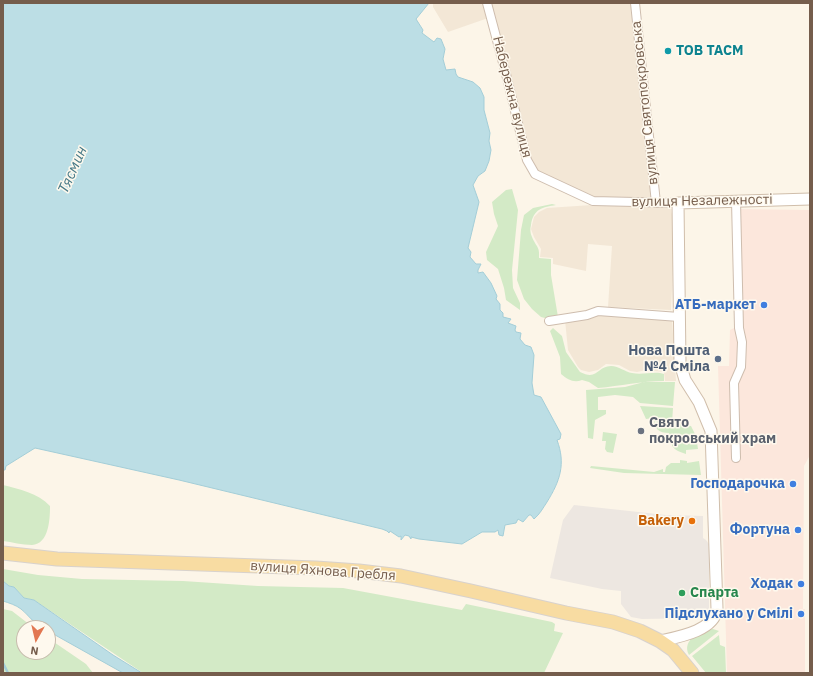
<!DOCTYPE html>
<html>
<head>
<meta charset="utf-8">
<style>
	body { margin:0 }
	#map { position:relative; width:813px; height:676px; overflow:hidden; background:#fcf5e8; font-family:"IBM Plex Sans",sans-serif }
	canvas { display:block }
	.frame { position:absolute; inset:0; border:4px solid #755d4c; pointer-events:none }
	.north { position:absolute; left:16px; top:620px; width:40px; height:40px; box-sizing:border-box; background:#fef9ee; border:1px solid #c7bbad; border-radius:50%; rotate:188deg; font-size:11px; font-weight:700; line-height:16px; text-align:center; color:#755d4c }
	.north::after { content:''; display:block; margin:auto; width:14px; height:18px; background:#e27751; clip-path:polygon(50% 0,100% 100%,50% 72%,0 100%) }
</style>
</head>
<body>
<div id="map">
<canvas width="813" height="676"></canvas>
<div class="frame"></div>
<div class="north">N</div>
</div>
<script>
const ctx = document.querySelector('canvas').getContext('2d');
ctx.lineJoin = 'round';
function fill(path, color) { ctx.fillStyle = color; ctx.fill(path, 'evenodd'); }
function stroke(path, color, width, dash) { ctx.strokeStyle = color; ctx.lineWidth = width; ctx.lineCap = dash ? 'butt' : 'round'; ctx.setLineDash(dash || []); ctx.stroke(path); }
function write(font, color, halo, rows, align = 'center') {
  ctx.font = font + ' "IBM Plex Sans",sans-serif'; ctx.lineWidth = 3; ctx.setLineDash([]); ctx.textBaseline = 'middle'; ctx.strokeStyle = halo; ctx.fillStyle = color; for (const [text, x, y, turn = 0] of rows) {
    ctx.save(); ctx.translate(x, y); ctx.rotate((+turn || 0) * Math.PI / 180); ctx.textAlign = isNaN(turn) ? turn : align; if (halo) ctx.strokeText(text, 0, 0); ctx.fillText(text, 0, 0); ctx.restore();
  }
}
fill(new Path2D(`
	M433,3H635L656,203L593,201L535,174L491,17L448,32L433,7Z
	M592,205L670,207L673,218L672,289L671,310L608,307L612,246L588,244L586,271L553,264V258L540,257L541,249L534,237L531,229L534,217L539,212L547,208Z
	M601,313L672,319L676,381H665L664,372L646,370L637,372L630,371L619,365L606,364L598,370L589,372L581,370L578,367L568,350L565,320Z`), '#f3e7d6');
fill(new Path2D(`
	M733,209L810,210V455L804,466L803,609H805V673H727L718,366H729L730,330L736,327Z`), '#fce7dc');
fill(new Path2D(`
	M574,505L666,515L703,516V538L706,540L709,544V612L705,616L699,618L642,619L631,617L621,604V591L602,589L550,578L563,520Z`), '#ede7e1');
fill(new Path2D(`
	M512,189L518,210L512,270L513,288L520,303V310L506,300L504,288L498,269L487,260L486,252L498,226L494,214L492,202L506,190Z
	M552,204L556,205C543,207 533,209 531,225C530,229 530,233 532,237C536,247 540,246 539,258L551,259V275L558,317L549,319L541,317L532,309L524,299L517,280L521,230L524,215L533,208Z
	M553,328L562,336L566,352L580,372C598,381 597,366 611,366C619,366 625,372 632,373C641,375 651,372 660,373L664,374V381C642,381 620,386 598,388L589,382L582,380C574,383 568,380 561,374L560,357L550,331Z
	M644,382H675L673,406L640,403L633,397L615,395L598,397V410H606V414L595,420L593,439L588,438L586,390L625,387Z
	M640,406L673,408L672,423L691,426L696,436L698,449L686,450V454C678,451 672,450 671,441L683,442L687,445L691,442V439L688,437L684,438L670,437L669,433C659,433 654,429 654,418L646,419Z
	M603,432L617,434L613,453L607,452L605,449L606,441H602Z
	M680,460L687,461V463L699,461L701,475L624,473L590,468L591,466L654,472L663,469V472H665L666,467L671,463H680Z
	M3,485C19,489 38,493 50,506C50,519 49,544 32,545C22,545 12,542 3,541Z
	M3,569L38,575L82,579L183,581L258,586L343,588L462,610L466,604L552,622L555,624L554,631L563,633L544,673H143L34,600L24,598L14,587L9,586L3,581Z
	M3,609L12,611L34,628H24V652H48V638L86,664L93,673H3Z
	M713,629L719,631L689,655C681,640 701,630 713,629Z
	M719,635L720,645L725,647L726,673H706L692,656Z`), '#d3eac6');
const water = new Path2D(`
	M3,3H429L416,19L423,30L422,33L434,42L437,38L441,39L445,49L443,59L446,70L455,69L456,74L458,77L473,82L480,88L484,97V110L490,133L489,141L491,150L489,161L485,171L478,176L473,185L479,202L468,248L471,252L470,257L476,264H481L478,270V273L483,272L491,283L497,296L496,299L500,304V310L503,313V317L511,319L508,323L516,326L515,330L516,332L521,333L520,339L525,345L531,347L534,355L532,383L534,395L541,397L561,434L560,439L557,440C566,464 560,481 547,502C543,508 540,514 534,519L531,515H529L523,522L518,519L516,523L505,525L503,536L499,535L498,530L495,532H482L462,544L419,539L411,537V539L409,536L405,535L401,540V536L399,537L390,531L389,533L387,531L382,529L179,480L35,448L6,466L5,470H3Z
	M3,581L9,586L14,587L24,598L34,600L113,655L142,673H123L48,631V628C36,628 30,616 21,609C16,605 9,603 3,601Z`);
fill(water, '#bcdee5');
stroke(water, '#a3cdd7', 1);
stroke(new Path2D(`
	M3,663L8,673`), '#a3cdd7', 2.5);
const street = new Path2D(`
	M487,3L506,74L527,160L535,174L593,201L678,203
	M635,3L656,203
	M549,321L587,315L598,311L679,317
	M736,458L734,383L741,367L742,342L739,328L736,201`);
const secondary = new Path2D(`
	M660,641C678,637 714,631 717,609L711,431L699,402L685,380L680,363L678,203L810,199`);
const primary = new Path2D(`
	M3,553L57,559L316,568L359,571L401,576L471,591L566,613L613,622L640,631L660,641L673,650L692,673`);
stroke(street, '#cebdae', 10);
stroke(secondary, '#d0beab', 13);
stroke(primary, '#d8d2cd', 15);
stroke(street, '#fff', 8);
stroke(secondary, '#fff', 11);
stroke(primary, '#f8dca2', 13);
for (const [x, y, r, color] of [
	[668,51,4,"#0f9aa8"],
	[764,305,4,"#3f7fe0"],
	[718,359,4,"#5c6f8a"],
	[641,431,4,"#6b7280"],
	[793,484,4,"#3f7fe0"],
	[692,521,4,"#e8710a"],
	[798,530,4,"#3f7fe0"],
	[801,584,4,"#3f7fe0"],
	[682,593,4,"#2e9e5b"],
	[801,614,4,"#3f7fe0"]
]) { const dot = new Path2D(); dot.arc(x, y, r, 0, 2 * Math.PI); ctx.fillStyle = color; ctx.fill(dot); stroke(dot, '#fef9ee', 1.5); }
write('bold 14px', '#0d838f', '#fef9ee', [
	["ТОВ ТАСМ",676,51]
], 'left');
write('14px', '#755d4c', '#fef9ee', [
	["Набережна вулиця",512,97,76],
	["вулиця Святопокровська",645,103,-96],
	["вулиця Незалежності",702,201,-1],
	["вулиця Яхнова Гребля",323,571,4]
]);
write('bold 14px', '#366cbe', '#fef9ee', [
	["АТБ-маркет",756,305],
	["Господарочка",785,484],
	["Фортуна",790,530],
	["Ходак",793,584],
	["Підслухано у Смілі",793,614]
], 'right');
write('bold 14px', '#4e5e75', '#fef9ee', [
	["Нова Пошта",710,351],
	["№4 Сміла",710,367]
], 'right');
write('bold 14px', '#5b616d', '#fef9ee', [
	["Свято",649,423],
	["покровський храм",649,439]
], 'left');
write('bold 14px', '#c56008', '#fef9ee', [
	["Bakery",684,521]
], 'right');
write('bold 14px', '#27864d', '#fef9ee', [
	["Спарта",690,593]
], 'left');
write('italic 15px', '#477a88', '#fef9ee', [
	["Тясмин",73,170,-66]
]);
</script>
</body>
</html>
